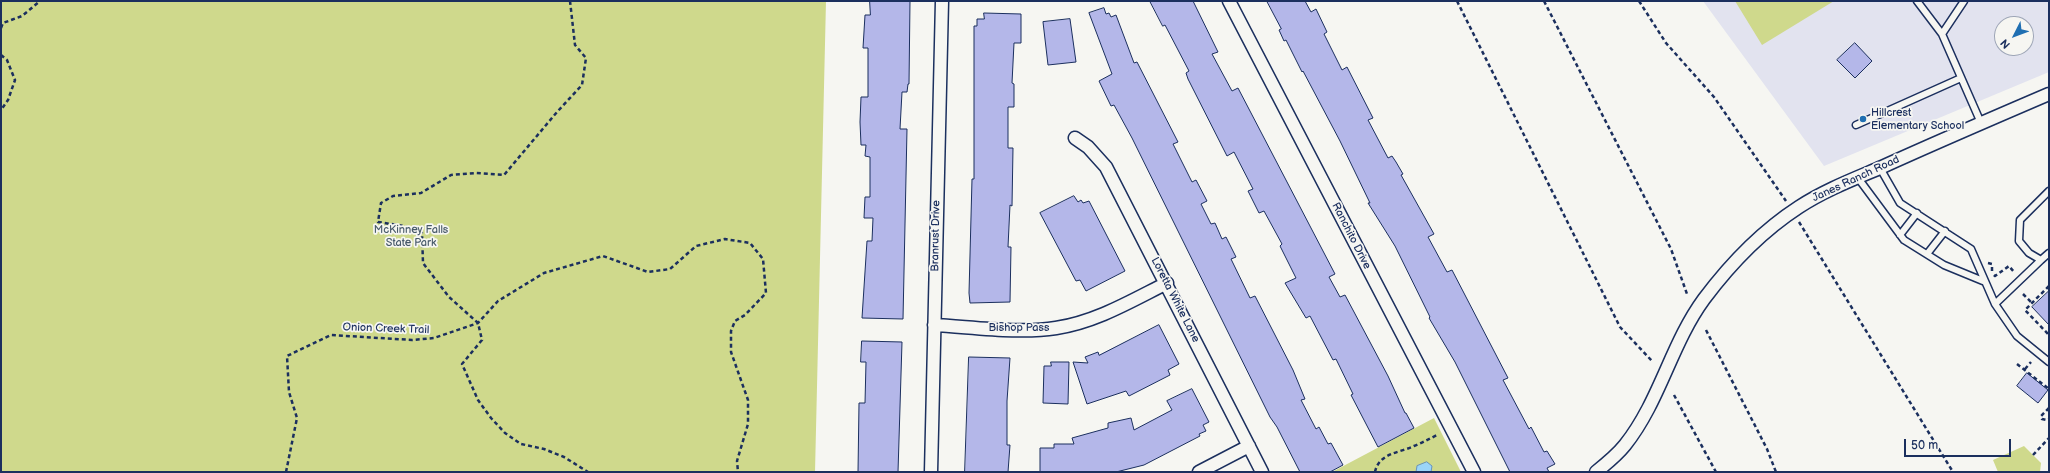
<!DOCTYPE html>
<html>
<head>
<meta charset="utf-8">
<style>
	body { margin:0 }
	#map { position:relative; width:2050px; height:473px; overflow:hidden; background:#f6f6f2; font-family:"Balsamiq Sans",sans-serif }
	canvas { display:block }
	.frame { position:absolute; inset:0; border:2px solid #1b2f5e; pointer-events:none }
	.north { position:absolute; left:1994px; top:16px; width:40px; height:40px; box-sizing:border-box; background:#f6f6f2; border:1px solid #9ea6b7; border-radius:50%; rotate:228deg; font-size:11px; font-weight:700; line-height:16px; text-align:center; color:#1b2f5e }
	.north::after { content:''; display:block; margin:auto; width:14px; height:18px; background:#1f6fb2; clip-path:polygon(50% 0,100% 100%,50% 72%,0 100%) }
	.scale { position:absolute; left:1904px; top:439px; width:107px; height:18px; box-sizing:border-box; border:2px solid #1b2f5e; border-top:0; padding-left:5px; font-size:12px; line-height:14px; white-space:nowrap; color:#1b2f5e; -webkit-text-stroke:3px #f6f6f2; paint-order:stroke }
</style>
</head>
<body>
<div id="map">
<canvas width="2050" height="473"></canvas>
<div class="frame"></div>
<div class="north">N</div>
<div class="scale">50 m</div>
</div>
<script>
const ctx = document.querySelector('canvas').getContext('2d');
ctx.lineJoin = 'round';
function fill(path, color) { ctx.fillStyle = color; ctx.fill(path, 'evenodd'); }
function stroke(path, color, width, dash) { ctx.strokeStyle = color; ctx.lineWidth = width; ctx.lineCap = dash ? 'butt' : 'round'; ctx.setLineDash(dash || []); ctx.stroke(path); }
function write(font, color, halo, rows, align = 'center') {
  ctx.font = font + ' "Balsamiq Sans",sans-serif'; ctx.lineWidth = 3.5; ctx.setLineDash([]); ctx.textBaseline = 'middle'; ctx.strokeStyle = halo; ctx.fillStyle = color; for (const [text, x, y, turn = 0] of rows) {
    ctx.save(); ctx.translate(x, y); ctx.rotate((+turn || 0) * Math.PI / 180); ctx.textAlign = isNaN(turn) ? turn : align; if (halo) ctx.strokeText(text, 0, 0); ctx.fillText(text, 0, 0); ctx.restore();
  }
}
fill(new Path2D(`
	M1703,1H2049V72L1824,166ZM2002,24H2026V48H2002Z`), '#e2e3ef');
fill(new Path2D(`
	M1,1H826L815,472H1Z
	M1735,1H1834L1762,45Z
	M1434,418L1461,472H1332Z
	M2024,446L2041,463L2040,472H1998L1993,460Z`), '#cfd98c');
const water = new Path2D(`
	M1427,462L1432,466L1431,472H1416L1417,466Z`);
fill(water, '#9ad5fa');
stroke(water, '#6793bc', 1);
const building = new Path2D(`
	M870,1H910L909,84H908L907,92H902L900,129H907L903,319L862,318L867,241H872L873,218H864L865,197H870V157L865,156L866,145H861L860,122L861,97H868V48H863L865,15H870Z
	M1150,1H1193L1218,52L1212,54L1232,91L1238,88L1335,274L1329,277L1340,297L1345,295L1388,376L1405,413H1406L1414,428L1378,447L1351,395L1353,394L1336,359L1333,360L1310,316L1306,318L1285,283L1296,278L1280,246L1282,244L1264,211L1259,213L1248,191L1253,189L1234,152L1227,156L1188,79L1186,73L1189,71L1165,25L1163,26Z
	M1267,1H1305L1311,12L1316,9L1327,32L1324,34L1342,70L1347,67L1373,118L1368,120L1388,158L1392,156L1396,162L1403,174L1401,175L1434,234L1428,237L1447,272L1452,270L1508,378L1503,380L1529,429L1531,427L1544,452L1547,451L1555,464L1547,468L1549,472H1510L1455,362L1429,318L1430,317L1395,246L1368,203H1370L1340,141L1303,71L1302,72L1286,40L1284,41L1279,30L1281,29Z
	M1104,8L1106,14L1109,13L1111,17L1116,15L1134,63L1137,62L1178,142L1173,144L1192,182L1196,180L1207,201L1201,204L1211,224L1215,223L1222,239L1226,237L1236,257L1231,259L1250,298L1255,296L1293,370L1305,399L1301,400L1316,429L1319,427L1328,444L1331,443L1343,465L1330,472H1300L1277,427L1270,417L1132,138L1114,105L1111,106L1099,81L1112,74L1089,13Z
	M984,13L1021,14V43H1014L1012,83L1014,84V107H1008V148H1013L1012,206L1010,205L1008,247H1011L1010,302L970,303L969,293L972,179H974V26H977V19H984Z
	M1070,19L1076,62L1048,65L1043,22Z
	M1855,43L1872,61L1855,78L1837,60Z
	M1074,196L1078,202L1081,200L1083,203L1089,201L1125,271L1086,291L1080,280L1076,281L1040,213Z
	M2049,291V325L2032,307Z
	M1159,325L1179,364L1168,370L1170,375L1129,396L1126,391L1087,404L1073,362L1088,363L1085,357L1098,352L1099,355Z
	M862,341L902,342L898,472H858L859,403H865L866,362H861Z
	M969,357L1010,358L1007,401V445H1010L1008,472H965Z
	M1051,362H1069L1068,404L1043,403L1044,366H1051Z
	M2027,373L2048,390L2038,403L2017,386Z
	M1192,389L1209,422L1203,425L1206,431L1199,434L1200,436L1144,465L1116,472H1040V448H1054V444H1074L1072,438L1108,428V423L1131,418L1134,430L1172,410L1167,401Z`);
fill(building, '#b4b7e9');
stroke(building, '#1b2f5e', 1);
const lane = new Path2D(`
	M1917,1L1942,34
	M1964,1L1942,34L1981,123
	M1856,125L1961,78
	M1880,168L1900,203L1971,249L1995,304L2017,336L2049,362
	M1858,178L1904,240L1944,265L1983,281
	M2049,191L2020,220L2019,241L2029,253L2041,260L2049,253
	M1900,235L1917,213
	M1927,254L1945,231
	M1995,304L2041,260`);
const street = new Path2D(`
	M1229,1L1474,472
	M1075,138L1088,147L1106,167L1262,472
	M934,325C972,327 1020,334 1056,328C1096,322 1131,301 1167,283
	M931,472L942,1
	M1199,472L1249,446
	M1596,472C1606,464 1617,455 1625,445C1660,401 1671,344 1704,299C1731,263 1762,231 1799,207C1825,190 1854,179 1882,167C1937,142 1993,118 2049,94`);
stroke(lane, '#1b2f5e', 9);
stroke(street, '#1b2f5e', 15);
stroke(new Path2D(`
	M570,1L575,45L586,58L582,85L557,112L504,175L476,173L451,175L421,193L393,196L381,203L378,222L404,226L422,233L423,263L449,297L478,323L482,340L462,364L478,400L491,418L505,433L521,444L544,449L564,457L588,472
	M1457,1L1620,327L1652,361
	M1544,1L1671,249L1687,294
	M1639,1L1666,43L1714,97L1786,201
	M1,28L3,23L22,16L40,1
	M1,55L7,60L15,80L8,100L1,110
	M1799,222L1953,472
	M1988,263L1992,264V271
	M1994,275L1995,276L2009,266L2014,272
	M2049,286L2025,310L2049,335
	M2023,294L2032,303
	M1706,330L1767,449L1776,472
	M2017,364L2049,389
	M2025,369L2031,362
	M1674,395L1716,472
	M2049,408L2041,416L2042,419L2047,420L2049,419
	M2033,455L2049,438
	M286,472L297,418L289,392L287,356L331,335L412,340L434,338L478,323L498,301L544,273L603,256L648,272L670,269L696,246L725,239L750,243L763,259L766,293L745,315L735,321L731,331V352L748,400V424L737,461L738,472
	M1375,472C1379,453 1399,453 1414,446C1422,443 1429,439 1437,435`), '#1b2f5e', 2.5, [4, 3]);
stroke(lane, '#f6f6f2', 6);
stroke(street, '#f6f6f2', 12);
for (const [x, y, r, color] of [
	[1863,119,4,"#1f6fb2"]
]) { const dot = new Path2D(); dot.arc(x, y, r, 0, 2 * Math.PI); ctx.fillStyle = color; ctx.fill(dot); stroke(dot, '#f6f6f2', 1.5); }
write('11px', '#1b2f5e', '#f6f6f2', [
	["Hillcrest",1871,113],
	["Elementary School",1871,126]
], 'left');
write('11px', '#1b2f5e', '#f6f6f2', [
	["Janes Ranch Road",1856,179,-25],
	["Branrust Drive",936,236,-89],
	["Ranchito Drive",1351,236,63],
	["Loretta White Lane",1175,300,63],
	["Bishop Pass",1019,328],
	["Onion Creek Trail",386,329,2]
]);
write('11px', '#485a6a', '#f6f6f2', [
	["McKinney Falls",411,230],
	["State Park",411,243]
]);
</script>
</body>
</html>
